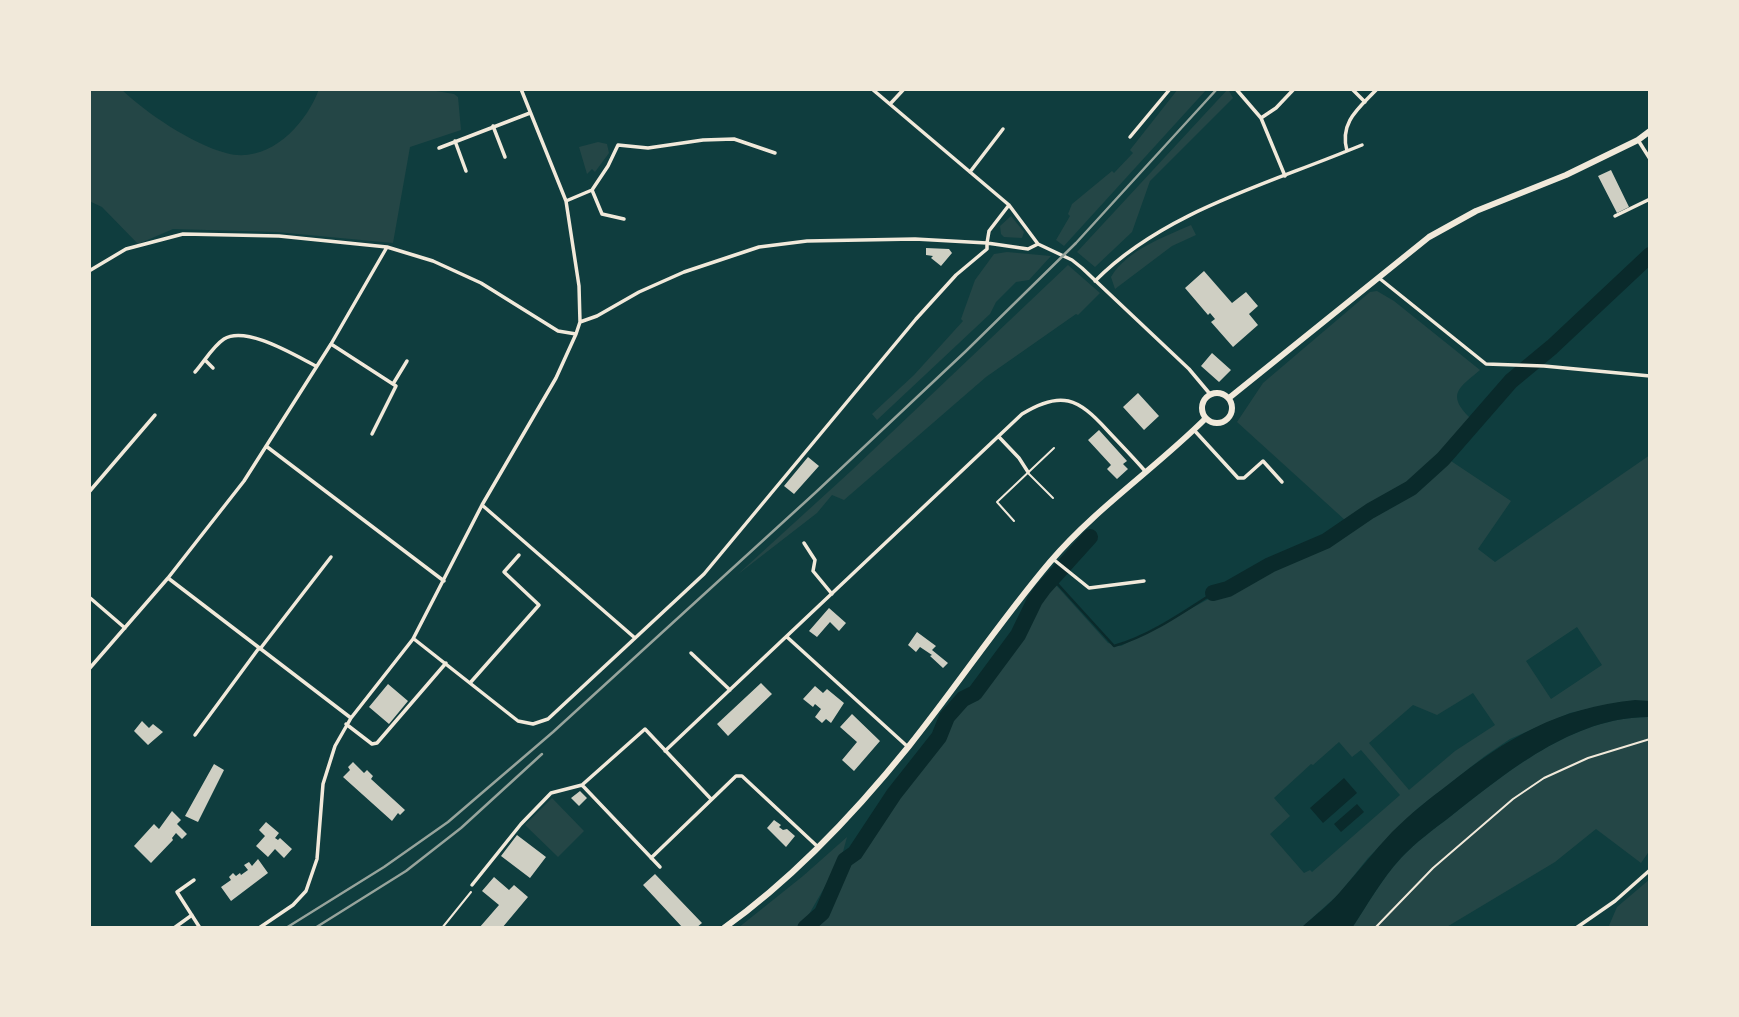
<!DOCTYPE html>
<html>
<head>
<meta charset="utf-8">
<style>
	body { margin:0 }
	#map { position:relative; width:1739px; height:1017px; overflow:hidden; background:#0f3d3e; font-family:Arial,sans-serif }
	canvas { display:block }
	.frame { position:absolute; inset:0; border:91px solid #f1e9da; pointer-events:none }
</style>
</head>
<body>
<div id="map">
<canvas width="1739" height="1017"></canvas>
<div class="frame"></div>
</div>
<script>
const ctx = document.querySelector('canvas').getContext('2d');
ctx.lineJoin = 'round';
function fill(path, color) { ctx.fillStyle = color; ctx.fill(path, 'evenodd'); }
function stroke(path, color, width, dash) { ctx.strokeStyle = color; ctx.lineWidth = width; ctx.lineCap = dash ? 'butt' : 'round'; ctx.setLineDash(dash || []); ctx.stroke(path); }
fill(new Path2D(`
	M89,89H121C146,113 192,144 226,153C268,165 306,125 319,89H424L454,94L458,97L461,130L410,147L393,243L277,232L173,229L138,244L102,207L89,201Z
	M1178,89H1207L1064,246L1056,240L1070,216L1068,214L1072,204L1112,171L1114,173L1133,153L1130,150Z
	M1228,89L1233,98L1150,181L1132,232L1095,267L1077,252Z
	M598,142L607,144L609,153L595,172L592,169L587,174L579,147Z
	M1011,216L1024,232L1022,238L1004,237L1001,234L1000,226Z
	M1191,225L1196,235L1172,246L1115,289L1111,277C1127,250 1164,237 1191,225Z
	M1007,252L1051,256L1029,280L1016,282L996,302L990,314L877,420L872,414L914,375L963,321L961,319L975,280L994,254Z
	M1068,265L1100,293L1078,315L1076,314L986,377L844,500L832,495L817,513L737,575L851,471Z
	M1377,291L1394,301L1480,370C1459,388 1446,394 1470,418L1425,471L1409,483L1383,496L1346,521L1237,422L1263,383L1370,292Z
	M1650,455V701L1621,702L1570,713L1510,739L1485,756L1417,809L1368,858L1339,894L1301,928H811L833,895L839,878L891,802L946,724L999,664L1023,629L1030,613L1055,584L1108,643L1121,646L1216,595L1219,597L1240,587L1246,582L1335,539L1366,518L1389,506L1424,484L1448,459L1511,501L1478,549L1495,562ZM1577,627L1602,665L1551,699L1526,661ZM1473,693L1495,725L1455,751L1409,790L1369,743L1413,705L1437,715ZM1339,742L1352,757L1361,750L1400,795L1312,872L1310,870L1304,873L1270,834L1290,816L1274,798L1311,764L1313,765Z
	M1650,717V850L1641,863L1596,829L1555,862L1445,928H1352C1368,904 1381,880 1401,858C1416,842 1434,829 1451,816C1507,772 1574,716 1650,717Z
	M552,798L584,831L558,857L525,825Z
	M847,837L841,859L805,921L796,928H738L803,876Z
	M1650,879V928H1608L1617,907Z`), '#244646');
fill(new Path2D(`
	M1635,700L1650,701V717C1574,716 1507,772 1451,816C1434,829 1416,842 1401,858C1381,880 1368,904 1352,928H1301C1314,916 1329,905 1340,892C1358,872 1374,851 1392,832C1410,814 1429,799 1449,784C1508,737 1558,708 1635,700Z
	M1344,778L1357,793L1323,823L1310,808Z
	M1357,804L1364,812L1341,832L1334,824Z`), '#0a2a2b');
stroke(new Path2D(`
	M1053,579L1114,646C1149,636 1182,613 1213,593`), '#0a2a2b', 2.5);
stroke(new Path2D(`
	M1213,593L1228,589L1270,565L1326,541L1370,511L1411,488L1443,459L1511,381L1552,347L1650,255
	M805,928L822,913L845,860L855,853L894,794L939,737L947,717L963,699L975,693L1018,635L1035,600L1043,589L1090,537`), '#0a2a2b', 16);
fill(new Path2D(`
	M1611,170L1629,207L1617,213L1598,176Z
	M926,248L949,249L952,253L941,266L931,258L933,256L926,255Z
	M1204,271L1232,303L1246,292L1258,306L1249,314L1258,325L1233,347L1211,322L1215,319L1210,313L1208,315L1185,288Z
	M1212,353L1231,370L1219,382L1201,366Z
	M1138,393L1159,416L1144,430L1123,407Z
	M1099,430L1127,461L1123,464L1128,469L1117,479L1107,469L1111,465L1088,440Z
	M808,457L819,466L794,494L784,486Z
	M829,608L846,623L839,631L830,622L817,637L809,631Z
	M917,632L936,646L932,650L948,663L943,668L930,656L932,655L920,647L916,652L908,645Z
	M761,683L772,694L728,736L717,724Z
	M388,684L408,701L389,724L369,707Z
	M815,686L823,693L827,689L844,703L831,723L826,719L822,723L815,717L821,709L815,704L813,707L803,699Z
	M852,714L880,741L854,771L842,760L857,742L840,727Z
	M142,721L149,728L153,724L163,732L148,745L134,731Z
	M353,762L364,773L367,770L373,776L371,779L405,810L400,815L398,813L392,821L343,777L350,770L348,767Z
	M214,764L224,770L198,822L185,816Z
	M580,791L587,798L579,806L571,798Z
	M172,811L181,820L177,824L187,834L182,839L176,833L172,838L173,840L151,863L134,846L154,824L159,829Z
	M774,820L781,825L779,827L783,830L787,829L795,836L786,847L767,828Z
	M266,822L279,833L275,838L278,840L280,838L292,849L284,858L275,849L268,857L256,846L265,836L259,830Z
	M517,835L546,857L530,878L501,856Z
	M258,859L268,873L231,901L221,887L231,880L229,877L233,873L236,876L240,873L241,875L248,870L244,865L249,862L252,866Z
	M655,874L702,923L696,928H683L643,885Z
	M494,877L509,890L514,885L528,897L502,928H479L499,905L482,891Z`), '#cfcfc3');
stroke(new Path2D(`
	M442,928L471,892
	M1375,928L1433,868L1513,799L1544,778L1588,758L1650,739`), '#f1e9da', 2);
stroke(new Path2D(`
	M1028,473L1053,498
	M1014,521L997,502L1054,448`), '#f1e9da', 2);
stroke(new Path2D(`
	M225,89H228
	M872,89L1009,205L1038,244L1072,260L1082,268L1189,369L1210,394
	M1236,89L1261,118L1285,176
	M1352,89L1365,102
	M891,103L904,89
	M1261,118L1276,108L1294,89
	M493,126L505,157
	M1130,137L1170,89
	M1638,140L1650,159
	M455,141L466,171
	M439,148L530,113
	M1347,151L1362,145
	M970,172L1003,129
	M592,190L602,214L624,219
	M566,201L592,190L608,166L618,145L648,148L703,140L734,139L775,153
	M1615,216L1650,199
	M89,271L126,249L183,234L279,236L387,247L433,261L481,283L558,331L576,334
	M1379,278L1486,364L1544,366L1650,376
	M1095,281C1161,214 1261,186 1347,151C1339,122 1359,108 1377,89
	M580,322L597,316L639,292L684,272L759,247L807,241L915,239L987,243L989,231L1009,205
	M331,344L396,386L372,434
	M205,360L213,368
	M195,372C204,362 213,346 224,339C246,325 296,356 316,366
	M393,384L407,361
	M1194,430L1238,478H1244L1263,461L1282,482
	M999,437L1019,458L1028,472
	M266,446L444,581
	M89,492L155,415
	M482,505L635,638
	M804,543L815,560L813,571L832,594
	M1053,559L1089,588L1144,581
	M168,578L351,718
	M89,597L125,628
	M787,637L908,747
	M414,639L518,721L533,724L548,719L704,574L916,319L956,275L987,249V243L1028,249L1038,244
	M260,649L331,557
	M691,653L730,690
	M89,669L168,578L244,481L331,344L387,247
	M470,683L539,605L504,572L519,555
	M346,724L372,744L377,743L446,663
	M195,735L259,648
	M665,751L1022,414C1061,390 1078,398 1107,430C1120,444 1133,457 1145,471
	M582,785L645,729L711,799
	M582,785L660,867
	M651,858L736,776H742L818,847
	M194,880L177,892L200,928
	M472,885L521,824L551,793L582,785
	M174,928L192,915
	M259,928L293,905L306,891L317,859L323,784L335,746L351,718L413,639L482,505L556,378L576,334L580,322L579,286L566,201L521,89
	M1576,928L1615,901L1650,870`), '#f1e9da', 3.5);
stroke(new Path2D(`
	M1202 408a15 15 0 1 1 30 0a15 15 0 1 1-30 0Z
	M1229,398L1429,237L1476,211L1566,175L1638,140L1650,131
	M724,928C794,878 855,813 909,746C957,686 1000,621 1050,562C1096,508 1156,468 1206,418`), '#f1e9da', 6);
stroke(new Path2D(`
	M286,928L384,867L448,822L553,732L815,493L966,351L1076,243L1217,89
	M315,928L406,871L461,828L542,754`), '#97a49c', 2.5);
</script>
</body>
</html>
